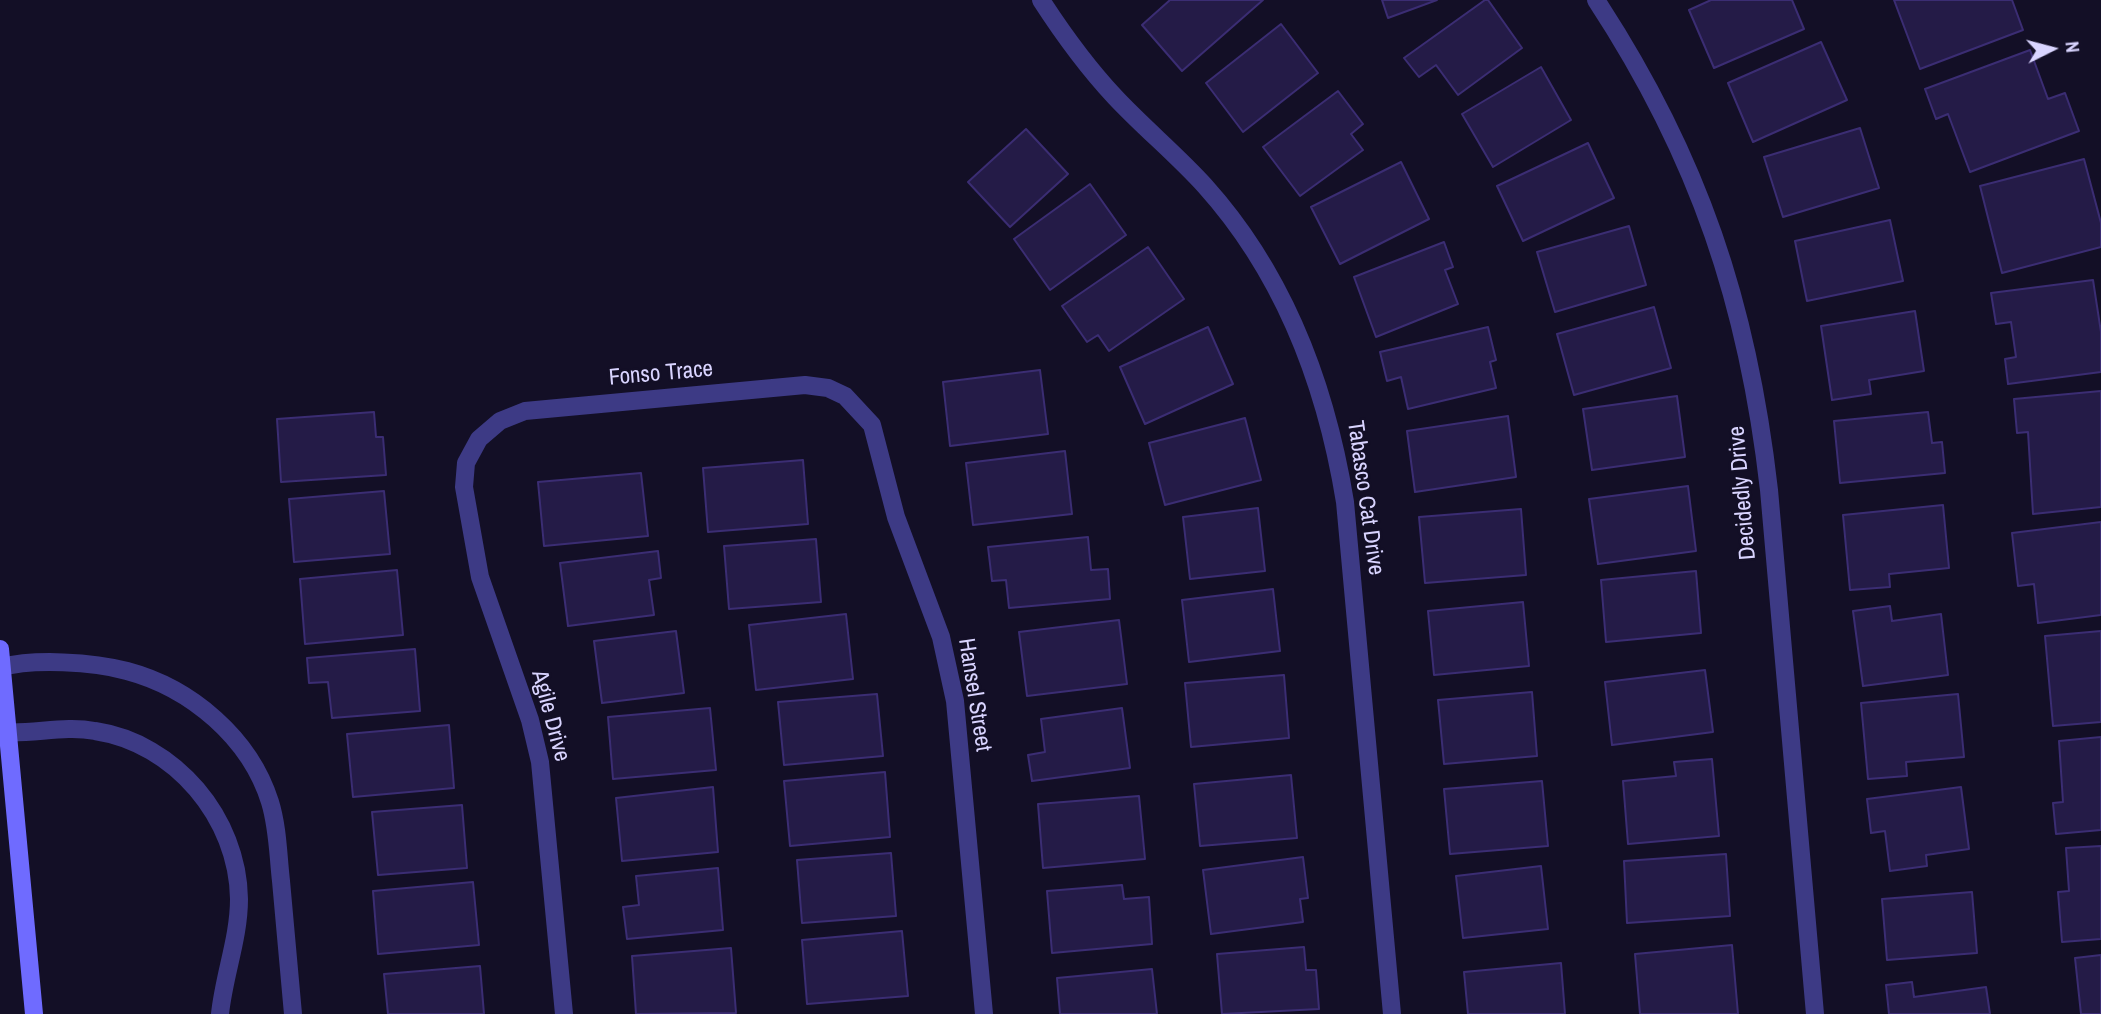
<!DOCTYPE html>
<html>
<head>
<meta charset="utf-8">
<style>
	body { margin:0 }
	#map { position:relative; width:2101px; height:1014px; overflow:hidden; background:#130f26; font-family:"Archivo Narrow",sans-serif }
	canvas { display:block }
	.north { position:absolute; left:2017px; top:14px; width:70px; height:70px; -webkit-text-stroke:5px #130f26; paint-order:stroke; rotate:84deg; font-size:19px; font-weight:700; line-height:28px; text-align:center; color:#d9d4ff }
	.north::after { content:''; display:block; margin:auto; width:24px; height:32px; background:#d9d4ff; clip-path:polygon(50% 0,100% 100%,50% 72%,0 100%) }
</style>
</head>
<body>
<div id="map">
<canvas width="2101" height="1014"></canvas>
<div class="north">N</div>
</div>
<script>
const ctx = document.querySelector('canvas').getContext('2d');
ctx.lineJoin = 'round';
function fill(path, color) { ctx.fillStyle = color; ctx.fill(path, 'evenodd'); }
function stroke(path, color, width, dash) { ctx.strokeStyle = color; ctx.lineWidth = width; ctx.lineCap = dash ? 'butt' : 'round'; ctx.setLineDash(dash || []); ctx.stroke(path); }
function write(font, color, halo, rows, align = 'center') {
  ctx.font = font + ' "Archivo Narrow",sans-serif'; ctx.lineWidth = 5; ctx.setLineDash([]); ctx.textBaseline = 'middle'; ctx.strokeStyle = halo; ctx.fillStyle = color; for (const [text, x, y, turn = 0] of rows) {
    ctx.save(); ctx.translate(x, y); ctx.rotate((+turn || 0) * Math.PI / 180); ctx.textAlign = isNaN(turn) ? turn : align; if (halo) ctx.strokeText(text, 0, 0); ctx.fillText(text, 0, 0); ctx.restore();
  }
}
const building = new Path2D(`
	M1170,0H1263L1182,71L1142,25Z
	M1382,0H1437L1388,18Z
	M1485,0H1488L1522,48L1458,95L1436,65L1419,77L1404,58Z
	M1711,0H1792L1804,29L1714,68L1689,10Z
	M1894,0H2012L2023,30L1920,69Z
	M1281,24L1318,73L1243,132L1206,83Z
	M1821,42L1847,100L1753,142L1728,83Z
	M2030,50L2048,99L2065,93L2079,131L1970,172L1948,114L1936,119L1925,89Z
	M1541,67L1571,120L1493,167L1462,114Z
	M1338,91L1363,124L1351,134L1363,150L1300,196L1263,147Z
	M1860,128L1879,188L1783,217L1764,157Z
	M1026,129L1068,174L1010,227L968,182Z
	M1588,143L1614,198L1523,241L1497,186Z
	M2084,159L2101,223V247L2002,273L1980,186Z
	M1401,162L1429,219L1340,264L1311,207Z
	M1090,184L1126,235L1050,290L1014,239Z
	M1890,220L1903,281L1807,301L1795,241Z
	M1629,226L1646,285L1555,312L1537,252Z
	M1444,242L1453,267L1445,270L1458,304L1376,337L1354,277Z
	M1148,247L1184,299L1109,351L1098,335L1087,342L1062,306Z
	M2093,280L2101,332V372L2008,384L2005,359L2016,357L2011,322L1996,324L1991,293Z
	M1654,307L1671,368L1574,395L1557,334Z
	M1915,311L1924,371L1869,380L1871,394L1832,400L1821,326Z
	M1208,327L1233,384L1145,424L1120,367Z
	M1488,327L1496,360L1490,362L1496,388L1408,409L1401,377L1387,381L1380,352Z
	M1040,370L1048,434L950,446L943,382Z
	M2101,391V507L2033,514L2028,432L2017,433L2014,399Z
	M1677,396L1685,457L1592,470L1583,409Z
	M374,412L376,437H383L386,475L281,482L277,419Z
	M1928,412L1932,443L1942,442L1945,473L1840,483L1834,421Z
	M1508,416L1516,477L1415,492L1407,431Z
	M1245,418L1261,480L1165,505L1149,443Z
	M1065,451L1072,514L973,525L966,463Z
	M803,460L808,524L708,532L703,468Z
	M641,473L648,536L544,546L538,482Z
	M1688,486L1696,551L1598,564L1589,499Z
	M384,491L390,554L294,562L289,499Z
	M1943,505L1949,568L1889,574L1890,587L1850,590L1843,515Z
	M1258,508L1265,571L1190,579L1183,517Z
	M1521,509L1526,575L1425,583L1419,517Z
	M2101,522V615L2038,623L2034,584L2018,586L2012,533Z
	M1088,537L1091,570L1108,569L1110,599L1009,608L1006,580L992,581L988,547Z
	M816,539L821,602L729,609L724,546Z
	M658,551L661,578L649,580L654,615L568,626L560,563Z
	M397,570L403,635L305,644L300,579Z
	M1696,571L1701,633L1606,642L1601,580Z
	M1273,589L1280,651L1189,662L1182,600Z
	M1523,602L1529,666L1434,675L1428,611Z
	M1890,606L1892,621L1941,614L1948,675L1863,686L1853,611Z
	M846,614L853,679L756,690L749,625Z
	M1119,620L1127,684L1027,696L1019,632Z
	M676,631L684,693L602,703L594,641Z
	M2101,631V722L2053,726L2045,636Z
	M415,649L420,711L332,718L328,682L309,683L307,658Z
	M1705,670L1713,732L1612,745L1605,682Z
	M1284,675L1289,738L1191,747L1185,683Z
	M1532,692L1537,756L1444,764L1438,700Z
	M877,694L883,756L784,765L778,702Z
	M1958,694L1964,757L1906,762L1907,776L1868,779L1861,703Z
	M710,708L716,770L613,779L608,717Z
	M1122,708L1130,768L1032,781L1028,755L1045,752L1041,719Z
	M449,725L454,788L353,797L347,734Z
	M2101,737V830L2056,834L2053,803L2063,802L2059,741Z
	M1712,759L1719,836L1628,844L1623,781L1676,776L1674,762Z
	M885,772L890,837L790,846L784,781Z
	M1291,775L1297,838L1200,846L1194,784Z
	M1542,781L1548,846L1450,854L1444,789Z
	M713,787L718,852L622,861L616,798Z
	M1961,787L1969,849L1926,855L1927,866L1890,871L1885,831L1871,833L1867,799Z
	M1139,796L1145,859L1043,868L1038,804Z
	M462,805L467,868L378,875L372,812Z
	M2101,846V939L2062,942L2058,892L2069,891L2066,848Z
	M891,853L896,916L802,923L797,860Z
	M1726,854L1730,916L1627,923L1624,861Z
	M1303,857L1308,898L1300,899L1303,922L1211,934L1203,870Z
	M1541,866L1548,929L1463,938L1456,876Z
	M718,868L723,930L627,939L623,907L639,905L636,876Z
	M473,882L479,945L378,954L373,891Z
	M1122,885L1124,899L1149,897L1152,944L1052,953L1047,891Z
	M1972,892L1977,953L1887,960L1882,899Z
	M902,931L908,996L807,1004L802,940Z
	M1732,945L1738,1014H1640L1635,954Z
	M1304,947L1306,970H1316L1319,1009L1222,1014L1217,954Z
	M731,948L736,1013L636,1014L632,956Z
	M2101,955V1014H2081L2075,958Z
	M1561,963L1565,1014H1468L1464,972Z
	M480,966L484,1014H388L384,974Z
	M1152,969L1157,1014H1060L1057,978Z
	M1912,982L1914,997L1986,987L1990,1014H1889L1886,985Z`);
fill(building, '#241b47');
stroke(building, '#3b2d73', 2);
stroke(new Path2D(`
	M1041,0C1063,34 1087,67 1115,97C1144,128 1177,155 1205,186C1285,275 1326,385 1345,502L1392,1014
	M1596,0C1699,157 1748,305 1769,490L1815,1014
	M0,668C32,658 94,662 127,671C191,688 250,738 270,802C278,828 278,855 281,881C285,926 289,970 293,1014
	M0,732C32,735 63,725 95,731C175,743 238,818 239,899C239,938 224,975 220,1014
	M564,1014L540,762L530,720L480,577L464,487L466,463L479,439L500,421L525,411L805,385L828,388L845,396L872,425L896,517L941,637L955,701L984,1014`), '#3d3a85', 18);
stroke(new Path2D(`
	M0,649L34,1014`), '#6f6bff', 18);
write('23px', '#d9d4ff', '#130f26', [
	["Fonso Trace",661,374,-5],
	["Decidedly Drive",1743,493,-95],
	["Tabasco Cat Drive",1365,498,82],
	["Hansel Street",974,695,81],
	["Agile Drive",550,716,75]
]);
</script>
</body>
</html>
